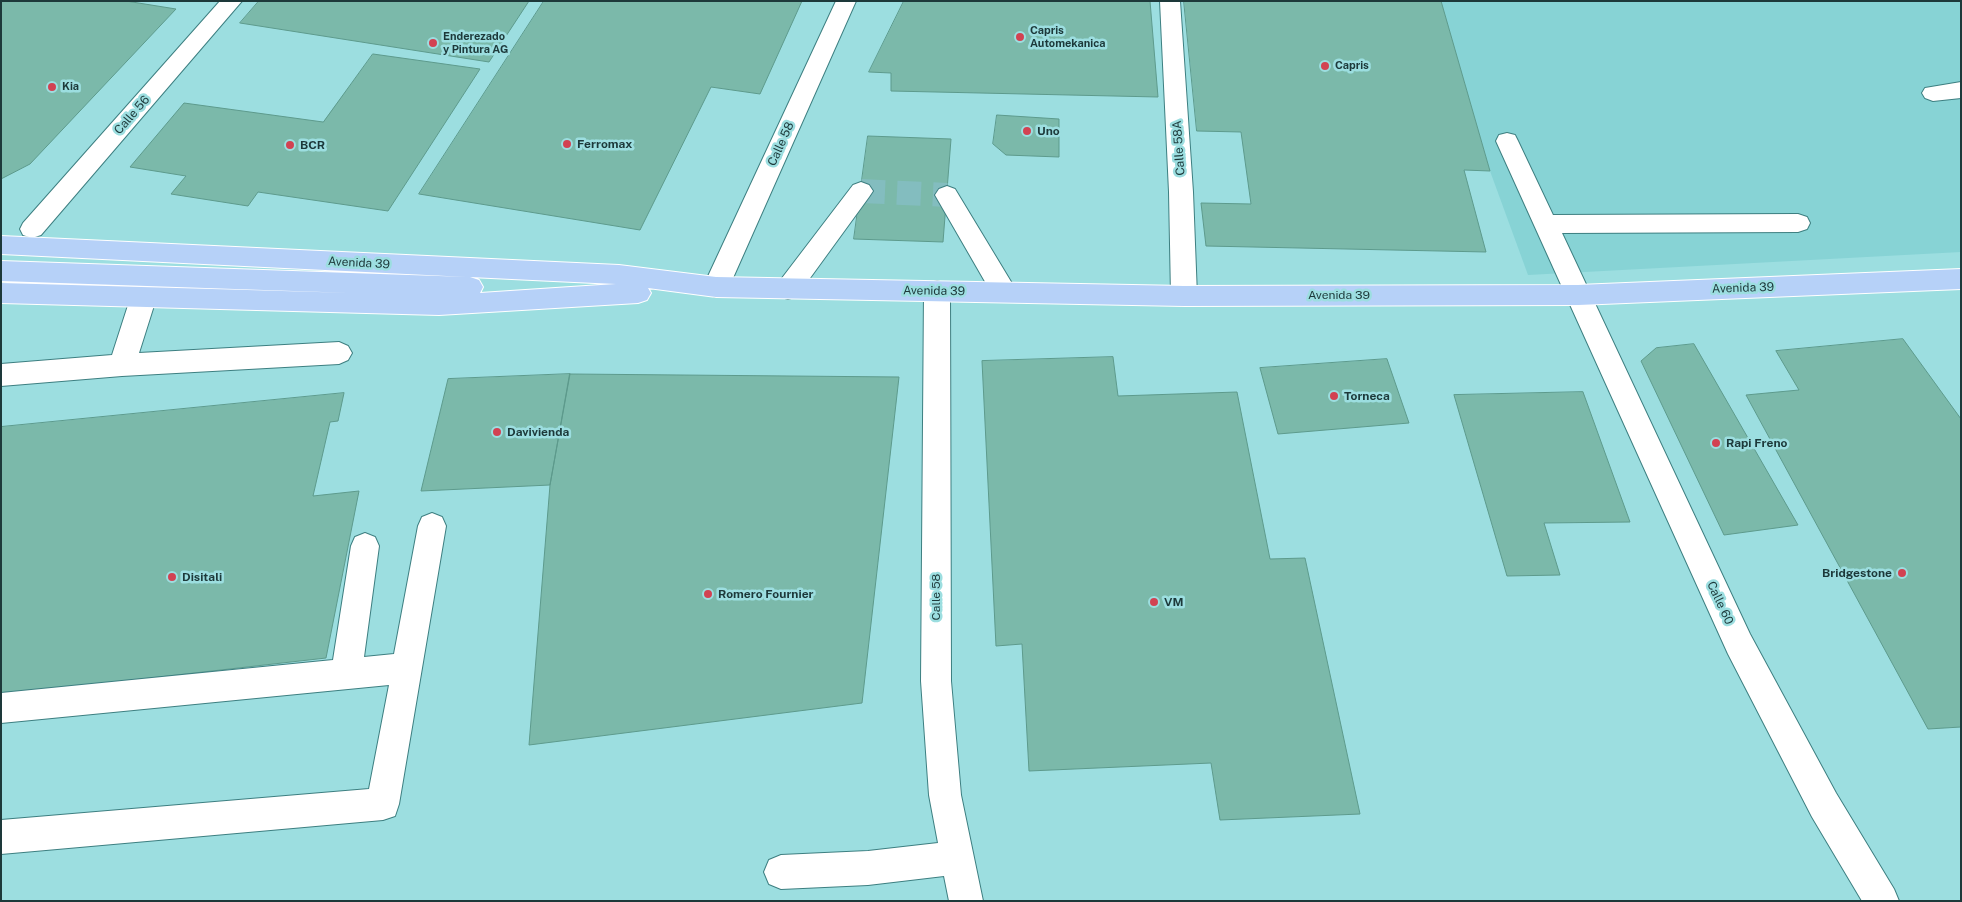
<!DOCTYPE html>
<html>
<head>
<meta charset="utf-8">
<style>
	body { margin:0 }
	#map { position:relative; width:1962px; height:902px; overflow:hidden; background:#9cdee0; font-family:"Public Sans",sans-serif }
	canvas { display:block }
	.frame { position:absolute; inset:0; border:2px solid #1d393a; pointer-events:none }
</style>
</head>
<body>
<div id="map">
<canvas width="1962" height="902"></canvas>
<div class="frame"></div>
</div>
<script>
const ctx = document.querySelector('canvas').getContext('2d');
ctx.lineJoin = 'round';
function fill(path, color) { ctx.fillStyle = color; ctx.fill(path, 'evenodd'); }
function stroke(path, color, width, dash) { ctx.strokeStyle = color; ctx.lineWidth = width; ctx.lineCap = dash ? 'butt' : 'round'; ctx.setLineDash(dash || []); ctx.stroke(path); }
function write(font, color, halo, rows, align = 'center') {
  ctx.font = font + ' "Public Sans",sans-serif'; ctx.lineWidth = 5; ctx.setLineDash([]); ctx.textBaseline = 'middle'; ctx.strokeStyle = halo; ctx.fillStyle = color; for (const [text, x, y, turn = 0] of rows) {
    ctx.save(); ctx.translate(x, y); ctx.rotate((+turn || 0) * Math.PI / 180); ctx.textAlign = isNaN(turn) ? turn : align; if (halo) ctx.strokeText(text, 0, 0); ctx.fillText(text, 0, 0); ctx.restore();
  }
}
fill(new Path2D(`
	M1441,1H1961V252L1528,275L1490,171Z`), '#87d3d5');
const building = new Path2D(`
	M1,1H126L176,9L30,164L1,179Z
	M259,1H529L489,62L240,23Z
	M544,1H802L760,94L711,87L640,230L419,194Z
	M904,1H1150L1158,97L891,91V73L869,72Z
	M1184,1H1441L1490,171L1464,170L1486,252L1206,246L1201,203L1251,204L1241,132L1197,131Z
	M373,54L480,69L388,211L258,192L248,206L171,194L186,176L130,167L184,103L323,122Z
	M997,115L1059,119V157L1006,155L993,144Z
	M868,136L951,139L943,242L854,239Z
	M1903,339L1961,419V727L1928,729L1746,395L1799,390L1776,351Z
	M1694,344L1798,525L1724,535L1641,361L1656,348Z
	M1113,357L1118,396L1237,392L1270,559L1305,558L1360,814L1220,820L1211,763L1029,771L1022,644L996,646L982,361Z
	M1387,359L1409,423L1278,434L1260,368Z
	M570,374L550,485L421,491L448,379Z
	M570,374L899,377L862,703L529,745L550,485Z
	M1583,392L1630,522L1544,523L1560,575L1507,576L1454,395Z
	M344,393L338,421L330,422L313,496L359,491L326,658L1,695V427Z`);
fill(building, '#7bb9aa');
stroke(building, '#5d9a8c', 1);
stroke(new Path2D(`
	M861,191L947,195`), '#83bdbf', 24, [24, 12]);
const minor = new Path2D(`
	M220,1H242L41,235L32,238L23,235L20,229L23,223Z
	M836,1H856L729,287L725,294L716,297L707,294L703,287Z
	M1160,1H1180L1193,192L1197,296L1193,303L1184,306L1175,303L1171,296L1169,192Z
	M1961,82V98L1933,101L1925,98L1922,93L1925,88Z
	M1507,133L1515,135L1518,141L1553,215L1798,214L1807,217L1810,223L1807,229L1798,232L1562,233L1750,634L1836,793L1894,889L1899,901H1862L1812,817L1728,654L1496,141L1499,135Z
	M861,182L869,185L873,191L869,197L797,296L788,299L779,296L775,289L779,282L853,185Z
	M947,186L955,189L1013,285L1017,292L1013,299L1004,302L995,299L935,195L939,189Z
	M937,281L946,284L950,291L951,681L961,795L983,901H949L944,876L868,885L781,889L769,884L764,872L769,860L781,855L868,851L938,843L929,795L921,681L924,291L928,284Z
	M144,286L153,289L157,296L139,353L339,342L348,346L352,353L348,360L339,364L122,376L1,386V364L112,355L131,296L135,289Z
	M432,513L442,517L446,526L399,804L395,816L383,820L1,854V820L369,789L389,685L1,723V693L333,660L351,546L355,537L365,533L375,537L379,546L364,657L394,654L418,526L422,517Z`);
const major = new Path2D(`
	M1,236L619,265L716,277L1184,286L1578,285L1961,269V289L1578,305L1184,306L716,297L648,288L651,293L647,300L638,303L439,315L1,303V283L352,293L1,281V261L467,277L1,254ZM470,277L616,284L480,293L483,287L479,280Z`);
stroke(minor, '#3d7f81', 2);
stroke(major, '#fff', 2);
fill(minor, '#fff');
fill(major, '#b6d1f8');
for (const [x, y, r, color] of [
	[1020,37,5,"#d24252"],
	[433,43,5,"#d24252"],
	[1325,66,5,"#d24252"],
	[52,87,5,"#d24252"],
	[1027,131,5,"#d24252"],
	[567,144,5,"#d24252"],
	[290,145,5,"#d24252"],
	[1334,396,5,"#d24252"],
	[497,432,5,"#d24252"],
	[1716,443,5,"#d24252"],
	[1902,573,5,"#d24252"],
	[172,577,5,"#d24252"],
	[708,594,5,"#d24252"],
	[1154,602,5,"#d24252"]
]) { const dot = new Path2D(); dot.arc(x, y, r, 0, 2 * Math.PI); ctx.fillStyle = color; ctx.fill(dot); stroke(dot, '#9cdee0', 2); }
write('bold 11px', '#1d393a', '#9cdee0', [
	["Capris",1030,31],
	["Automekanica",1030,44],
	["Enderezado",443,37],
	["y Pintura AG",443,50],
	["Capris",1335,66],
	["Kia",62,87]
], 'left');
write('12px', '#1d393a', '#9cdee0', [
	["Calle 56",132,115,-49],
	["Calle 58",781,144,-66],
	["Calle 58A",1179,148,-94],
	["Avenida 39",359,263,3],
	["Avenida 39",1743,288,-2],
	["Avenida 39",934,291,1],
	["Avenida 39",1339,295],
	["Calle 58",936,597,-90],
	["Calle 60",1720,603,65]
]);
write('bold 12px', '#1d393a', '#9cdee0', [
	["Uno",1037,131],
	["Ferromax",577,144],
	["BCR",300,145],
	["Torneca",1344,396],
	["Davivienda",507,432],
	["Rapi Freno",1726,443],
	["Bridgestone",1892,573,"right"],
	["Disitali",182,577],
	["Romero Fournier",718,594],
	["VM",1164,602]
], 'left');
</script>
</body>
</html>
